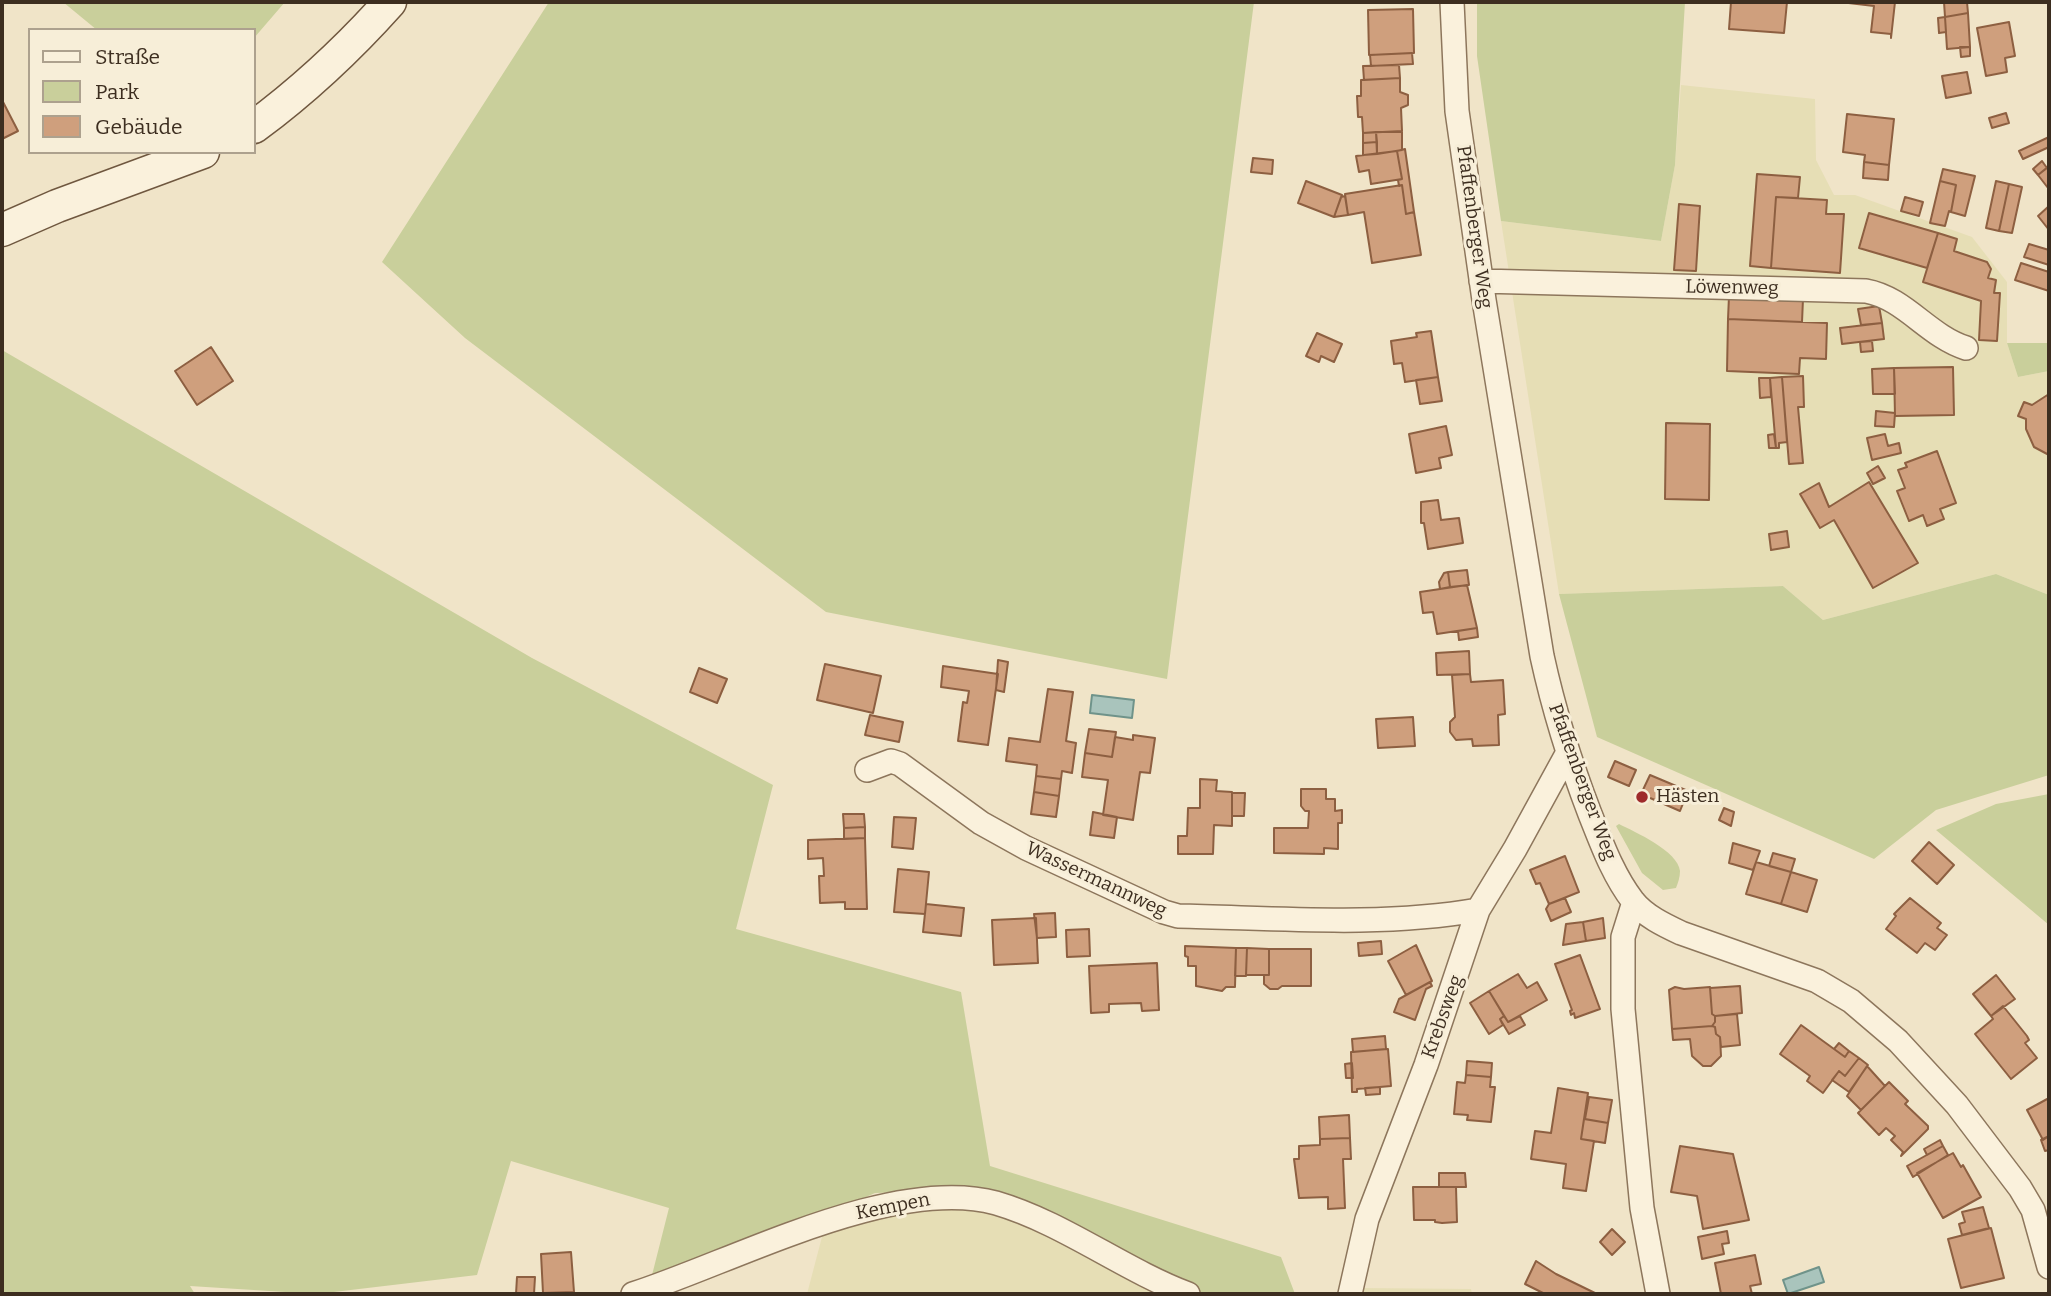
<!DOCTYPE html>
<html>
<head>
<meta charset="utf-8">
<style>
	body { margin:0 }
	#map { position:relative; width:2051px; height:1296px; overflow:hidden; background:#f0e4c8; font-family:Bitter,serif }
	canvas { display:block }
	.frame { position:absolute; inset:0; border:4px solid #3d2e20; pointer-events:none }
	.legend { position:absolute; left:28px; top:28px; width:228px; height:126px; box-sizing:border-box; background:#f7eed8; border:2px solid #ada18e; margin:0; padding:9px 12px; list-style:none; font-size:21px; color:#3d2e20 }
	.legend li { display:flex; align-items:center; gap:14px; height:35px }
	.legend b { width:35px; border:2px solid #ada18e }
</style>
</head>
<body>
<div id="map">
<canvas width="2051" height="1296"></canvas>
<div class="frame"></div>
<ul class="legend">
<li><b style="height:9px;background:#faf1dc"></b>Straße</li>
<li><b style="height:19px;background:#c9cf9b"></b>Park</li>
<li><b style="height:19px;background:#cf9f7d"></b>Gebäude</li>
</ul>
</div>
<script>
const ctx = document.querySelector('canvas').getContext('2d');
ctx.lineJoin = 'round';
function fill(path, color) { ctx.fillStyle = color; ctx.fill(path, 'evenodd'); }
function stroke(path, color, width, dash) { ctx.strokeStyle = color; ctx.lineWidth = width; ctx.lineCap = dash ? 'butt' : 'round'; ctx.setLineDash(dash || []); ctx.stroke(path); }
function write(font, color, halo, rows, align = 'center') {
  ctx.font = font + ' Bitter,serif'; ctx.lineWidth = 6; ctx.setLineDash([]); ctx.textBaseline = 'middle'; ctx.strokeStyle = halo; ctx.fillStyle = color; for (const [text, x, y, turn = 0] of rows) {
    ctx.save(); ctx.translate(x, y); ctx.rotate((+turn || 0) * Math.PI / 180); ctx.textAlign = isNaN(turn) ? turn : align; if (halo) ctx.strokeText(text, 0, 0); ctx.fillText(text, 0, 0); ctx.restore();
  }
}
fill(new Path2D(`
	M1681,85L1815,99L1816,160L1834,195H1855L1972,237L2007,282V343L2018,377L2049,371V595L1996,574L1823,620L1783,586L1559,594L1501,221L1661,241L1675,165Z
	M920,1206L978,1208L1029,1225L1169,1294H807L823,1233Z
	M1360,1288L1471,1289L1472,1294H1359Z`), '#e6deb5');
fill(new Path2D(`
	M63,2H285L254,38V30H97Z
	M549,2H1254L1167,679L826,612L465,338L382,262Z
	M1477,2H1685L1675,165L1661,241L1501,221L1477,56Z
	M2007,343H2049V371L2018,377Z
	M2,350L532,658L773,785L736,929L961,992L990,1166L1281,1257L1295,1294H1208L1198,1292L968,1190L875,1193L805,1224L651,1279L669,1208L511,1161L477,1275L317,1294L190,1286L195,1294H2Z
	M1996,574L2049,595V775L1936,810L1874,859L1597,737L1559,594L1783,586L1823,620Z
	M2049,794V925L1936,830L1996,804Z
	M1619,824C1635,832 1678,851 1680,871C1680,877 1678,883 1676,888L1663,890L1642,873L1616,826Z`), '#c9cf9b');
const water = new Path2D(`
	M1092,695L1134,700L1132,718L1090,713Z
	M1819,1267L1824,1282L1788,1294L1783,1280Z`);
fill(water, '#a9c4bc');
stroke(water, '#6f938a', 2);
const building = new Path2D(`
	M1731,2H1787L1784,33L1729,29Z
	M1840,2H1895L1891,38V34L1871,32L1874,6Z
	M1944,2H1967L1968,13L1945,17Z
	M1413,9L1414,53L1369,55L1368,10Z
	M1968,13L1970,47L1947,49L1945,17Z
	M1945,17L1946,32L1939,33L1938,18Z
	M2009,22L2015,56L2005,58L2007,72L1986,76L1977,28Z
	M1960,47H1970V56L1961,57Z
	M1412,53L1413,64L1371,66L1370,55Z
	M1399,65L1400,78L1364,80L1363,66Z
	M1967,72L1971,93L1946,98L1942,76Z
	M1400,78V92L1408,95V105L1401,108L1402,131L1363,133L1362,117H1358L1357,96H1361V80Z
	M2,100L18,131L2,139Z
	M2006,113L2009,123L1992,128L1989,118Z
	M1847,114L1894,119L1889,165L1864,162L1865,155L1843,152Z
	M1376,132L1377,142L1363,143V133Z
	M1402,132V150L1377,154L1376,132Z
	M2049,137V147L2023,159L2019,151Z
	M1377,142V154L1363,155V143Z
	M1405,149L1414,212L1406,214L1402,185L1399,186L1398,180L1402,179L1397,151Z
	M1397,151L1402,179L1371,184L1369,170L1359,172L1356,156Z
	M1253,158L1273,160L1272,174L1251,172Z
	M2042,161L2047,168L2038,175L2033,169Z
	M1864,162L1889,165L1888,180L1863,178Z
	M2049,166V187L2048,188L2038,175Z
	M1943,169L1975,176L1965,216L1951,212L1956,185L1940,181Z
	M1757,174L1800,177L1798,198L1776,197L1771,268L1750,266Z
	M1306,181L1342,195L1334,217L1298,203Z
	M1940,181L1956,185L1951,212L1949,211L1945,226L1930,223Z
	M1996,181L2009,184L1999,231L1986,228Z
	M2009,184L2022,187L2012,233L1999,231Z
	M1402,185L1406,214L1414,212L1421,255L1372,263L1364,212L1348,215L1345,194Z
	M1345,196L1348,215L1334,217L1341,197Z
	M1776,197L1827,200L1826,214H1844L1840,273L1771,268Z
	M1905,197L1923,202L1919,216L1901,211Z
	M1679,204L1700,206L1696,271L1674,270Z
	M2049,206V230L2038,216Z
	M1869,213L1938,233L1927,268L1859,248Z
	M1938,233L1957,239L1954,251L1987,262L1991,269L1988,278L1996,280L1994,293H2000L1997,341L1979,340L1981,301L1923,282Z
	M2029,244L2049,250V265L2024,257Z
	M2021,263L2049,272V291L2015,280Z
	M1729,296L1803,299L1802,322L1728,319Z
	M1879,306L1882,323L1861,325L1858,309Z
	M1728,319L1827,323L1826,359L1800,358L1799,374L1727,371Z
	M1882,323L1884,339L1842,344L1840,328Z
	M1431,331L1438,377L1405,382L1402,363L1394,364L1391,341L1417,337L1416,333Z
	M1317,333L1342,344L1334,362L1321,356L1319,362L1306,356Z
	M1872,341L1873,351L1861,352L1860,342Z
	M211,347L233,381L197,405L175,371Z
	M1953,367L1954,415L1895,416L1894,368Z
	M1894,368L1895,394H1873L1872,369Z
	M1803,376L1804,407H1798L1803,463L1789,464L1782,377Z
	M1438,377L1442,401L1420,404L1416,380Z
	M1782,377L1787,442L1779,443V448H1776L1770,378Z
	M1759,378H1770L1771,397L1760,398Z
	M2049,394V455L2034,447L2026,429V419L2018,416L2024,402L2032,405Z
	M1876,411L1895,413L1894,427L1875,426Z
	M1666,423L1710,424L1709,500L1665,499Z
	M1446,426L1452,455L1439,458L1441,468L1416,473L1409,434Z
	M1774,434L1776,448H1769L1768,435Z
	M1885,434L1888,446L1899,443L1901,453L1872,460L1867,438Z
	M1937,451L1956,503L1940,509L1944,519L1927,526L1923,515L1909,521L1897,491L1905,488L1898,470L1907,467L1905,463Z
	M1878,466L1885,478L1873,484L1867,473Z
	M1869,482L1918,563L1873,588L1834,520L1820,528L1800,494L1819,483L1829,507Z
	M1438,500L1441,520L1459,518L1463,543L1428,549L1424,523H1421V502Z
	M1787,531L1789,547L1771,550L1769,534Z
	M1467,570L1469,585L1450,587L1448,572Z
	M1448,572L1450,587L1440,589L1439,582L1444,573Z
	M1467,585L1477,628L1437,634L1433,612L1423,613L1420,592Z
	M1477,628L1478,637L1459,640L1458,631Z
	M1469,651L1470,674L1437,675L1436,653Z
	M998,660L1008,662L1004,692L996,690Z
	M825,664L881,676L873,713L817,700Z
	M943,666L998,674L988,745L958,741L963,702L967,703L969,691L941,687Z
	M699,668L727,679L717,703L690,692Z
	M1470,674L1471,682L1503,680L1505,714L1498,715L1499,745L1473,746L1472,739L1456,740L1450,732V722L1455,717L1452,675Z
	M1048,689L1073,692L1066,741L1076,743L1072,773L1062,771L1061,779L1036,776L1037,765L1006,761L1009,738L1040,742Z
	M870,715L903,722L899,742L865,735Z
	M1413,717L1415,746L1378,748L1376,719Z
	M1089,729L1116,732L1112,757L1085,753Z
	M1133,735L1155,738L1150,773L1140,772L1133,820L1103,815L1108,780L1082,777L1085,753L1112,757L1115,737L1133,740Z
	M1615,761L1636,770L1629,786L1608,777Z
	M1650,775L1688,791L1680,811L1641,794Z
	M1036,776L1061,779L1059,796L1034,792Z
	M1200,779L1217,780L1216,791L1232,792V826L1214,825L1213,854H1178V836H1187L1188,808H1200Z
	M1301,789H1326V799H1335V811L1342,810V823H1338V849L1324,848V854L1274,853V828H1308L1309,811H1305L1301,806Z
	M1034,792L1059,796L1056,817L1031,814Z
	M1232,793H1245L1244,816H1232Z
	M1724,808L1734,812L1731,826L1719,820Z
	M1093,812L1117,817L1114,838L1090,835Z
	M843,814H864L865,827L844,828Z
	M894,817L916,818L913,849L892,847Z
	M865,827V838L844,839V828Z
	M865,838L867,909H845V902L820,903L819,876H824L823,858L808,859V840Z
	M1929,842L1954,865L1937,884L1912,861Z
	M1733,843L1760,851L1753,870L1729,863Z
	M1773,853L1795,859L1791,872L1769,866Z
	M1565,856L1579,892L1549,904L1540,883L1536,884L1530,870Z
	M1756,862L1791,872L1781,904L1746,894Z
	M898,869L929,872L925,914L894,912Z
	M1791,872L1817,880L1807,912L1781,904Z
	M1565,898L1571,912L1551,921L1546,909L1549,904Z
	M1910,898L1941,923L1937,928L1947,935L1935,950L1925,943L1917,953L1886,929L1896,916L1894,914Z
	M926,904L964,908L961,936L923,932Z
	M1055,913L1056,937L1037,938L1034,914Z
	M1036,918L1038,963L994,965L992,920Z
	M1603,918L1605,938L1586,941L1583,922Z
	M1583,922L1586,941L1563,945L1566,924Z
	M1089,929L1090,956L1067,957L1066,930Z
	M1381,941L1382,954L1359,956L1358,943Z
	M1416,945L1432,981L1406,995L1388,961Z
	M1185,946L1236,948L1235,987H1226L1222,991L1196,986V966H1188V957L1185,956Z
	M1236,948H1247L1246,976H1235Z
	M1247,948L1269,949V975H1246Z
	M1269,949H1311V986H1282L1278,989H1270L1264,984V975H1269Z
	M1580,955L1600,1009L1575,1018L1574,1013L1571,1015L1570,1011L1572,1010L1555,964Z
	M1157,963L1159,1010L1142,1011L1141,1003L1109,1004V1012L1091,1013L1089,966Z
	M1518,974L1527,988L1537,982L1547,1000L1508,1022L1489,991Z
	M1996,975L2015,999L1991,1016L1973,994Z
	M1430,982L1432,986L1426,989L1415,1020L1394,1012L1399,999Z
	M1740,986L1742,1013L1715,1016L1712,1014L1710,988Z
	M1675,987L1684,989L1710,987L1712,1014L1715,1016V1022L1712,1026L1672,1029L1669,990Z
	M1489,991L1504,1016L1500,1019L1503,1025L1489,1034L1470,1003Z
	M2003,1006L2027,1036L2029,1040L2025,1043L2037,1058L2011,1079L1975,1034L1993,1019L1991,1016Z
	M1737,1014L1740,1045L1721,1047L1720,1037L1716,1034L1715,1027L1712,1026L1715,1022V1016Z
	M1504,1016L1508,1022L1520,1016L1525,1025L1509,1034L1500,1019Z
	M1801,1025L1845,1057L1849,1051L1859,1058L1845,1076L1839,1071L1823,1093L1807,1081L1810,1076L1780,1054Z
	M1712,1026L1715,1027L1716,1034L1720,1037L1721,1056L1711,1066H1703L1692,1056L1690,1039L1673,1040L1672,1029Z
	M1385,1036L1386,1049L1353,1052L1352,1039Z
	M1839,1043L1849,1051L1845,1057L1834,1049Z
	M1388,1049L1391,1086L1357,1089V1092H1352L1351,1052Z
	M1859,1058L1868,1065L1849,1092L1832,1080L1839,1071L1845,1076Z
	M1467,1061L1492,1063L1491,1077L1466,1075Z
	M1352,1063L1353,1078H1346L1345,1064Z
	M1867,1066L1885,1086L1861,1110L1847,1096Z
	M1466,1075L1491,1077L1490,1087H1495L1491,1122L1467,1120L1468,1115L1454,1114L1457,1082L1465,1083Z
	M1889,1082L1908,1101L1905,1104L1928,1126V1129L1901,1156L1903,1152L1891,1140L1895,1136L1886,1128L1879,1135L1858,1113Z
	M1380,1087V1094L1366,1095L1365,1088Z
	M1558,1088L1588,1093L1581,1139L1594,1141L1586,1191L1563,1188L1566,1164L1531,1159L1535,1131L1551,1133Z
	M1589,1097L1612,1100L1608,1123L1585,1119Z
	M2049,1098V1136L2043,1140L2027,1110Z
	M1349,1115L1350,1138L1320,1139L1319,1117Z
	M1584,1119L1608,1123L1605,1143L1581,1139Z
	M2049,1136V1150L2045,1151L2041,1140Z
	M1350,1138L1351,1159H1343L1345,1208L1328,1209V1197L1299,1198L1294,1159H1299V1146L1320,1145V1139Z
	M1940,1140L1943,1146L1927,1155L1924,1149Z
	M1680,1146L1733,1154L1749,1220L1703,1229L1697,1196L1671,1192Z
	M1943,1146L1948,1155L1913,1177L1907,1166Z
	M1953,1153L1961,1167L1963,1165L1981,1197L1943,1218L1917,1173Z
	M1439,1173H1465L1466,1187H1439Z
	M1413,1187H1456L1457,1222L1442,1223L1435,1222V1220H1414Z
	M1983,1207L1989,1228L1962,1235L1959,1224L1965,1222L1962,1212Z
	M1991,1228L2004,1278L1961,1288L1948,1239Z
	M1612,1229L1625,1242L1612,1255L1600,1242Z
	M1727,1231L1729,1243L1722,1244L1724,1254L1702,1259L1698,1237Z
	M571,1252L574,1292L543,1293L541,1254Z
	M1755,1255L1761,1284L1750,1286L1752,1294H1721L1715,1263Z
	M1536,1261L1556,1274L1597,1294H1545L1525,1284Z
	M517,1277H535L534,1294H516Z`);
fill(building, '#cf9f7d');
stroke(building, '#8d5f41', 2);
const minor = new Path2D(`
	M1452,2L1457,111L1484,300L1542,656C1554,711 1570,762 1590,814C1602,844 1613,875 1633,901C1645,916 1664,925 1681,933L1817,981L1851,1001L1898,1041L1957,1105L2020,1188L2033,1210L2049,1267
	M1481,281L1866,291C1905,298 1928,336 1966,348
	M867,770L891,761L900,764L981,823L1026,848L1164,912L1178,916C1277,918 1380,927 1478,910
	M1634,902L1623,937V1009L1642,1208L1658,1294
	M633,1294C733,1262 893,1175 996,1203C1064,1223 1122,1269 1188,1294
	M1350,1294L1367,1219L1426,1065L1478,910L1515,849L1567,754`);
const secondary = new Path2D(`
	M254,127C304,90 348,49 390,2
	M2,230L57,206L203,152`);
stroke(minor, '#8d765c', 26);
stroke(secondary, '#6f573f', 35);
stroke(minor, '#faf1dc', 23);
stroke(secondary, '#faf1dc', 32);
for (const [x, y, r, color] of [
	[1642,797,7,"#9e2a2b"]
]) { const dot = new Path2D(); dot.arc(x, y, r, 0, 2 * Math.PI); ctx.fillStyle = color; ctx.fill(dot); stroke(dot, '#f7eed8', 2.5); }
write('19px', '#3d2e20', '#f7eed8', [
	["Pfaffenberger Weg",1474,227,82],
	["Löwenweg",1732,288,1],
	["Pfaffenberger Weg",1582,782,70],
	["Wassermannweg",1096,880,25],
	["Krebsweg",1443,1017,-70],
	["Kempen",893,1207,-11]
]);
write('19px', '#3d2e20', '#f7eed8', [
	["Hästen",1656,797]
], 'left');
</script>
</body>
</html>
